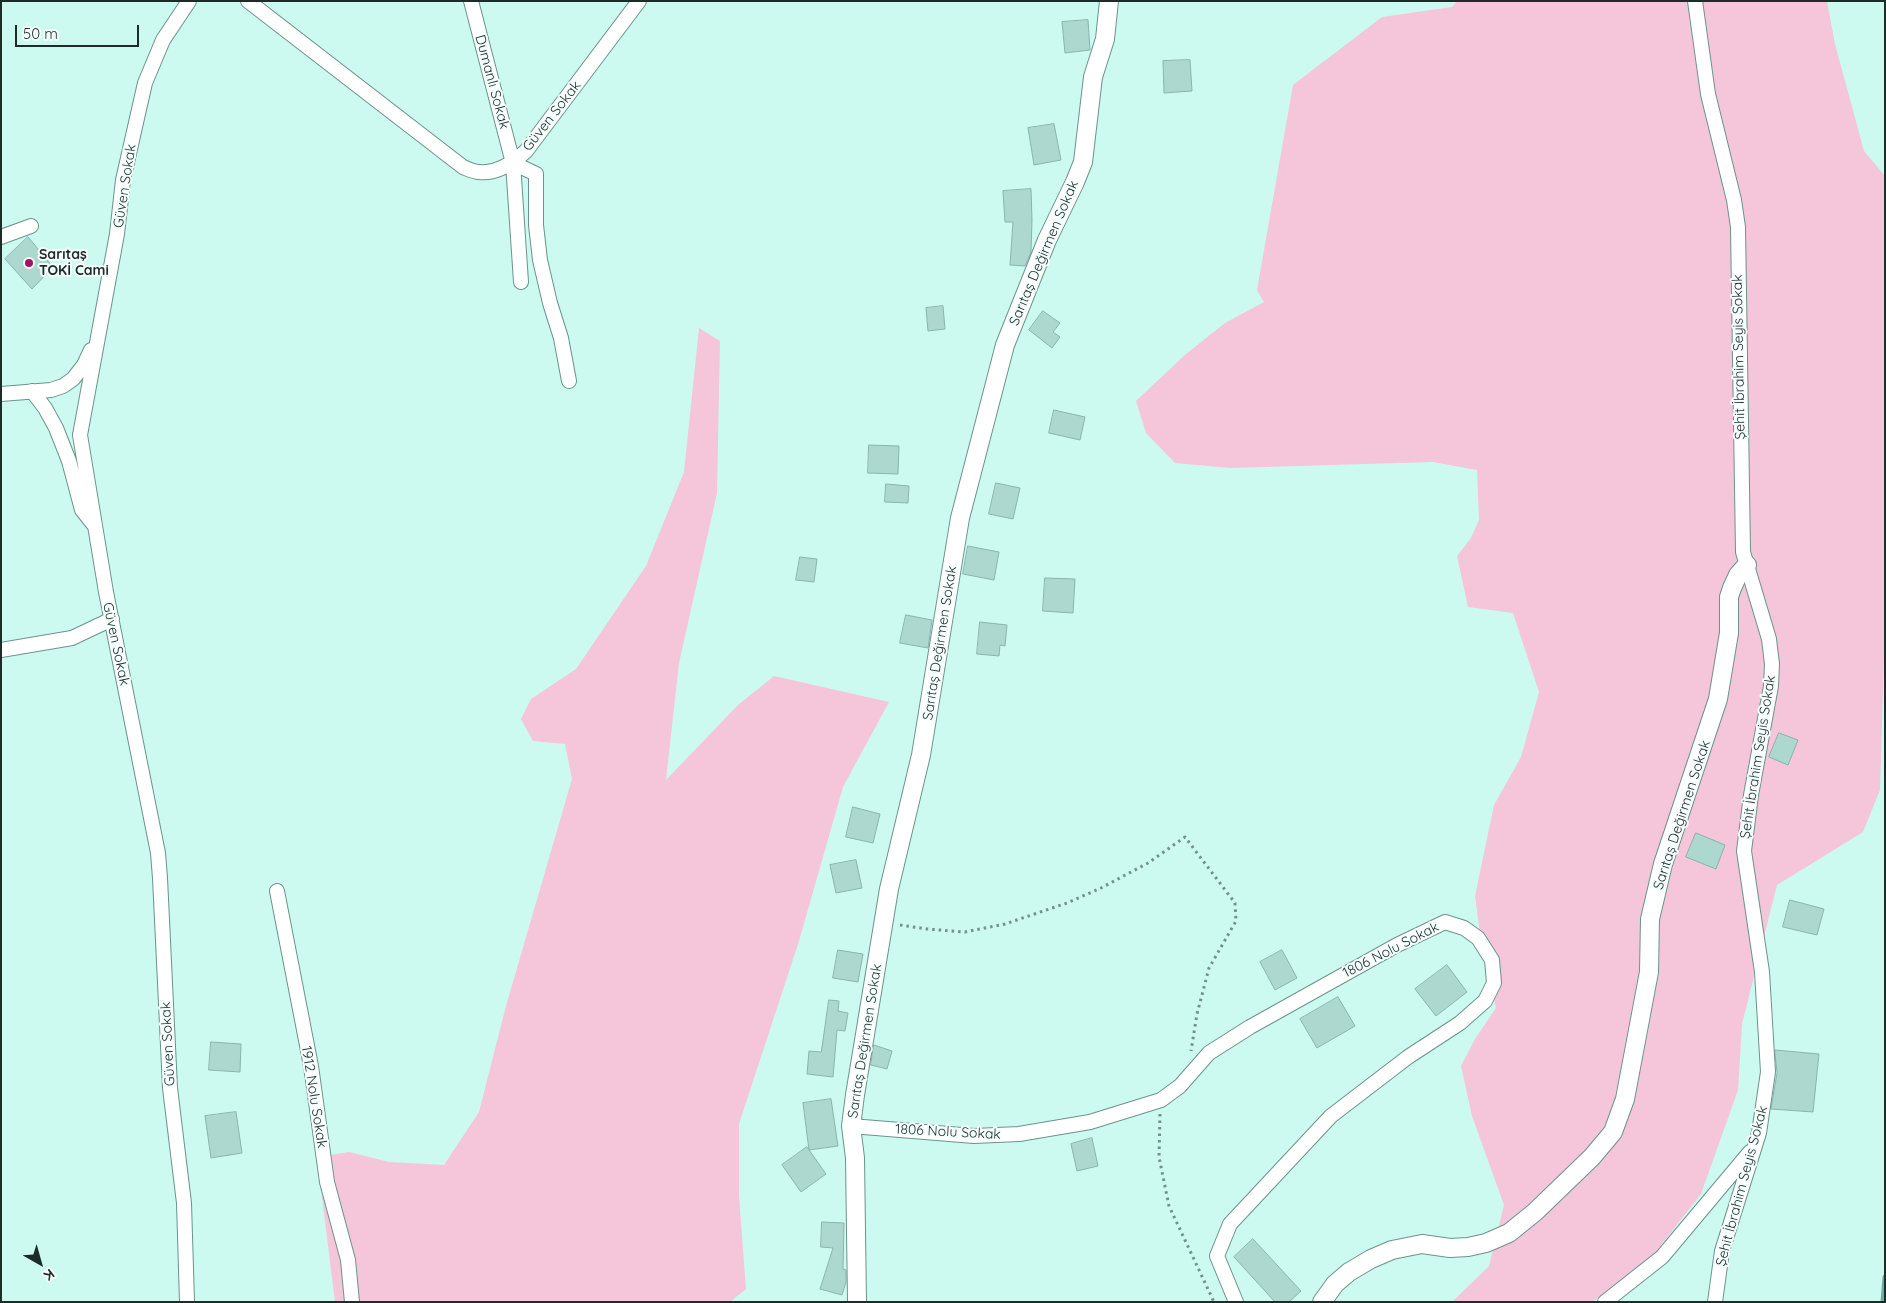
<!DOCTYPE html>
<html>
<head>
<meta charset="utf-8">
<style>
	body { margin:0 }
	#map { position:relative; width:1886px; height:1303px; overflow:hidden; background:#cdfaf0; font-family:Quicksand,sans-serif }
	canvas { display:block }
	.frame { position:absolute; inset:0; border:2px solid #1b2c29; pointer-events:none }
	.north { position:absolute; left:15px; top:1238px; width:50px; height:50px; -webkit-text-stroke:4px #f5fefc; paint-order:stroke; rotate:142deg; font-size:14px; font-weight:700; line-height:20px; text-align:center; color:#1b2c29 }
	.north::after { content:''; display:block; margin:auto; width:18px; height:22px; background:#1b2c29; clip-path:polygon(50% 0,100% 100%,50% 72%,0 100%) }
	.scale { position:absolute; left:15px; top:25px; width:124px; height:22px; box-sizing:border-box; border:2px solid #1b2c29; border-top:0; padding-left:6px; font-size:15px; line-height:18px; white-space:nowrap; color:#1b2c29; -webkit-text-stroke:4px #f5fefc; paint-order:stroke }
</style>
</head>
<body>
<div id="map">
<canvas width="1886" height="1303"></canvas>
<div class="frame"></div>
<div class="north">K</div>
<div class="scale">50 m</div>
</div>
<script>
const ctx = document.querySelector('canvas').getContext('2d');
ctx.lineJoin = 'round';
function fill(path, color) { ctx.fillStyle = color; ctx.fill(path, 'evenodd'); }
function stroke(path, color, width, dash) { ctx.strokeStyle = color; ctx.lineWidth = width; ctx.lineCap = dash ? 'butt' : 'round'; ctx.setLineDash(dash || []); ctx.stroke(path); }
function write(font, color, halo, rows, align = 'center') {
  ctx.font = font + ' Quicksand,sans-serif'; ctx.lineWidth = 4; ctx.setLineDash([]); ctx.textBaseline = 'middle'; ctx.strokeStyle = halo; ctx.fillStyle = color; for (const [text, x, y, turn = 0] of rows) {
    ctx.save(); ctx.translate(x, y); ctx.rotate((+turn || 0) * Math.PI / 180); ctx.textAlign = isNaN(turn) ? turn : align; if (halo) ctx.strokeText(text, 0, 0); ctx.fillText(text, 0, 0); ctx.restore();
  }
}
fill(new Path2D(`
	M1457,1H1827L1835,44L1864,151L1885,176V622L1880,790L1863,832L1777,885L1742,1024L1738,1090L1701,1194L1640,1272L1592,1302H1452L1489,1266L1504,1205L1472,1116L1461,1066L1475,1039L1496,1008L1482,948L1475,896L1494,805L1521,757L1539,692L1513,613L1468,607L1457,556L1471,538L1479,520L1477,470L1433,462L1230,468L1175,463L1146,433L1136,401L1186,354L1225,323L1264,302L1257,290L1293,85L1382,17L1452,7Z
	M699,328L720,341L717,493L679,663L666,780L738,705L774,676L889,702L843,787L799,941L739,1124V1196L746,1289L730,1302H335L317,1157L349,1152L389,1162L444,1165L479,1112L506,1006L572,779L565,744L533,741L521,719L531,699L576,669L646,566L684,472Z`), '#f5c5d9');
stroke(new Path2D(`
	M1883,1302L1885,1277`), '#63b2a4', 5);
const building = new Path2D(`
	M1088,20L1090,50L1065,53L1062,22Z
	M1190,60L1192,91L1164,93L1163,61Z
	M1054,124L1061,160L1034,165L1028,128Z
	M1031,189L1032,220L1031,252L1025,266L1010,265L1013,222H1005L1003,191Z
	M28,237L53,267L32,289L5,259Z
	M943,306L945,329L928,331L926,308Z
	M1043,311L1060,323L1053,332L1060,337L1052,348L1029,330Z
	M1054,410L1085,417L1080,440L1049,433Z
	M869,445L899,446L898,474L868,473Z
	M996,483L1020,488L1013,519L989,514Z
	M886,484L909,486L908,503L885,502Z
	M968,546L999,552L994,580L963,574Z
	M800,557L817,559L814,582L796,580Z
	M1045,578L1075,579L1073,613L1043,611Z
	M906,615L932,620L928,648L900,643Z
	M980,622L1007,625L1005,646L1000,645L999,656L977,654Z
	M1779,733L1798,740L1788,765L1769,757Z
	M853,807L880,814L873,843L846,837Z
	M1696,833L1725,845L1716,869L1686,857Z
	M856,860L862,888L836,893L830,865Z
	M1790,900L1824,909L1817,935L1783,927Z
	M838,950L863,954L858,982L833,978Z
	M1282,950L1297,978L1275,990L1260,962Z
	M1447,965L1467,992L1436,1016L1415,989Z
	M1338,997L1355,1026L1317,1048L1300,1019Z
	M829,1000L839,1001L838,1011L848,1013L845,1031L837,1030L833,1077L807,1074L809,1051L821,1052Z
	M211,1042L241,1044L240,1072L209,1070Z
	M874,1045L892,1051L887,1069L871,1065Z
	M1775,1050L1819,1054L1813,1112L1771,1109L1777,1073Z
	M831,1099L838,1146L809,1150L803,1103Z
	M236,1112L242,1153L211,1158L205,1116Z
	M1092,1138L1098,1166L1077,1171L1071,1144Z
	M807,1147L826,1174L801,1192L782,1165Z
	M822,1222L844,1223L843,1269L846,1270V1282L842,1295L820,1289L833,1248L821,1247Z
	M1253,1239L1301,1291L1289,1302H1275L1234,1257Z`);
fill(building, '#acd8cf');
stroke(building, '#89b4ac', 1);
const minor = new Path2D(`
	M248,1L463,167C468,169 474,172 479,172C496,174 513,163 526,151L639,1
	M471,1L513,163L521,282
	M1695,1L1708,94L1734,200L1738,227L1743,552L1769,639L1772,664L1771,686L1751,795L1744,851L1762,972L1768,1072L1759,1133L1722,1251L1715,1302
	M513,163L536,174V225L540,260L550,303L561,338L569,381
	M1,237L31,226
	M32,391L45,408L56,428L69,461L82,510L94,525
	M1,394L51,390L63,386L73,379L84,365L91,350
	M1,650L72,638L112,619
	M277,891L311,1066L327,1182L348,1260L352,1302
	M851,1126L974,1136L1019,1134L1090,1122L1161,1100L1180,1086L1209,1053L1250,1027L1397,945L1445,922L1464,928L1478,938L1492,960L1494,983L1485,1001L1460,1023L1408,1057L1331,1116L1230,1224L1217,1256L1236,1302
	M187,1302L184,1203L170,1088L160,878L158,853L106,592L80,435L117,234L123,180L145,83L163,40L189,1
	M1605,1302L1662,1257L1750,1152`);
const tertiary = new Path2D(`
	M857,1302L855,1158L851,1126L855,1095L889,889L921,755L960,518L1005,345L1047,240L1075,182L1083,162L1093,77L1105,39L1109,1
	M1322,1302L1335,1284L1349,1272L1371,1259L1392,1250L1422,1244L1450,1248L1468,1247L1486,1243L1509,1233L1535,1212L1592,1157L1613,1132L1625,1099L1649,972L1650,919L1663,864L1718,699L1729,633V597L1732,588L1738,575L1747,565`);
stroke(minor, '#6a948b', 16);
stroke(tertiary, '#6a948b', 20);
stroke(new Path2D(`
	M900,925L927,929L965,932L1005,924L1067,903L1101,888L1148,863L1185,837L1235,903L1236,921L1209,968L1197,1014L1191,1051
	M1160,1114L1159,1157L1169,1206L1214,1302`), '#73918b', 3, [2.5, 4]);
stroke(minor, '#fff', 14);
stroke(tertiary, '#fff', 18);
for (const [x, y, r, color] of [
	[29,263,5,"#9e1665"]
]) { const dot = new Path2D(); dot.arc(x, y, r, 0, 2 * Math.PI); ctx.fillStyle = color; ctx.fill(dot); stroke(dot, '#f5fefc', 2); }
write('14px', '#1b2c29', '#f5fefc', [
	["Dumanlı Sokak",492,82,75],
	["Güven Sokak",552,116,-52],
	["Güven Sokak",125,186,-81],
	["Sarıtaş Değirmen Sokak",1044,253,-67],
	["Şehit İbrahim Seyis Sokak",1739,357,-91],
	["Sarıtaş Değirmen Sokak",940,643,-81],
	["Güven Sokak",116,644,78],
	["Şehit İbrahim Seyis Sokak",1758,757,-81],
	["Sarıtaş Değirmen Sokak",1682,815,-72],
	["1806 Nolu Sokak",1391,950,-27],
	["Sarıtaş Değirmen Sokak",865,1041,-81],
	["Güven Sokak",168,1044,-93],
	["1912 Nolu Sokak",314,1097,81],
	["1806 Nolu Sokak",948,1132,3],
	["Şehit İbrahim Seyis Sokak",1742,1186,-75]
]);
write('bold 14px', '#1b2c29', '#f5fefc', [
	["Sarıtaş",39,255],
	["TOKİ Cami",39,271]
], 'left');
</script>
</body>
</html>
